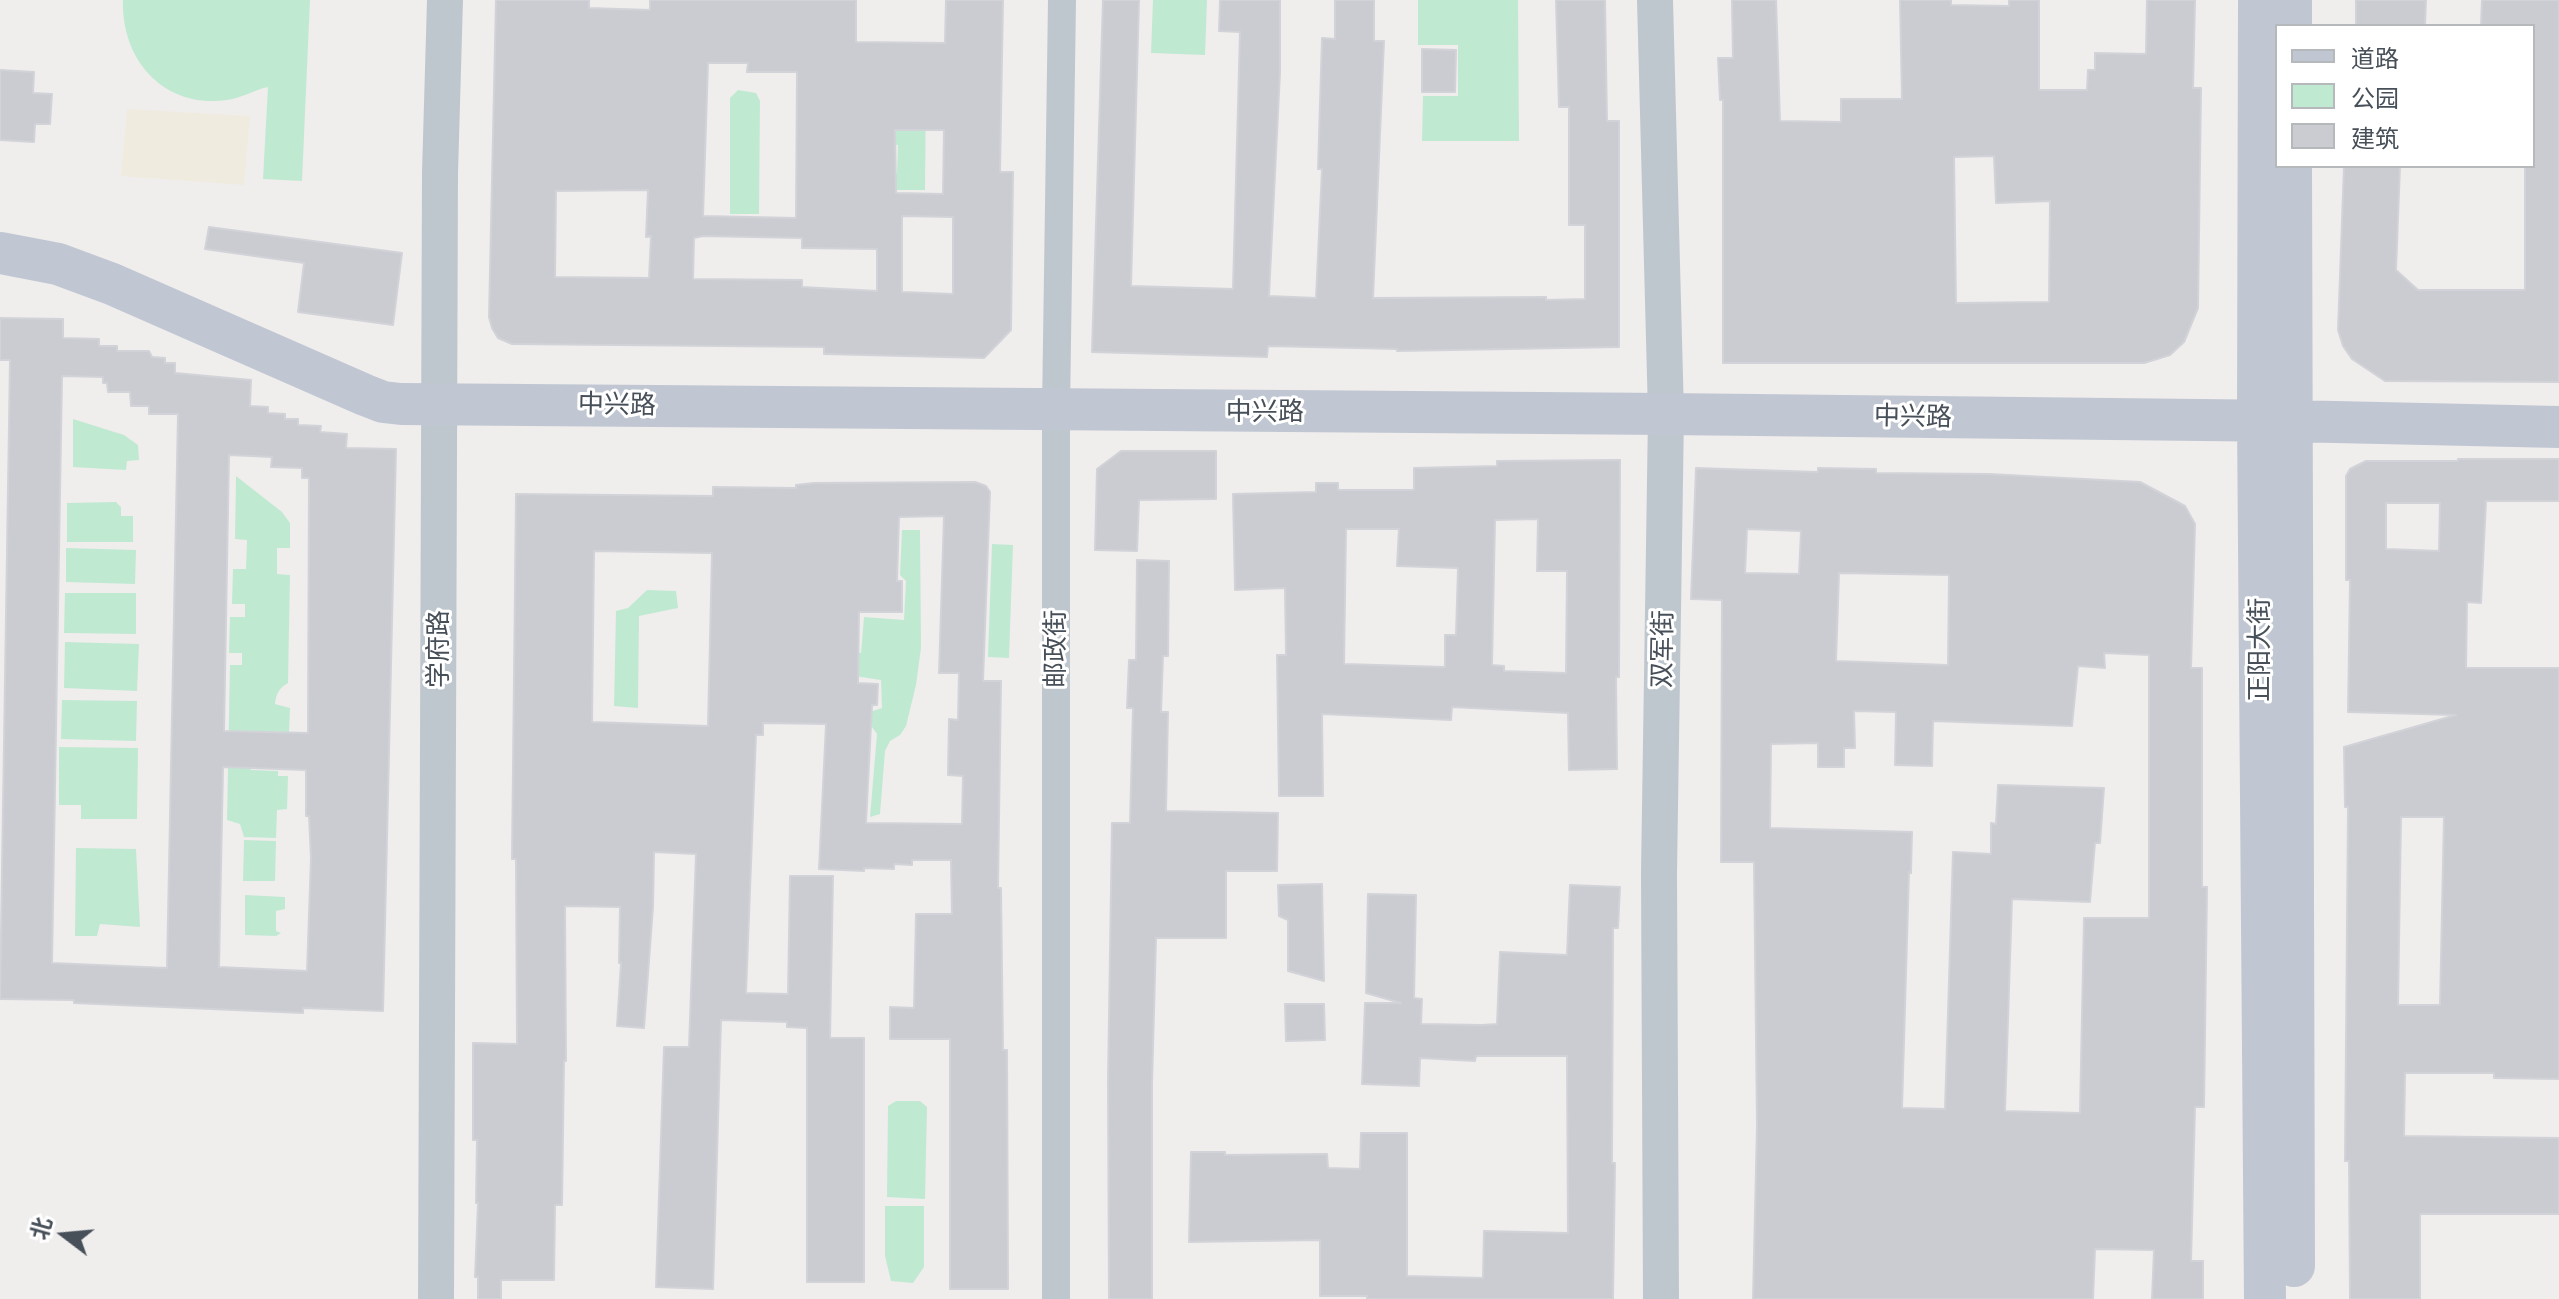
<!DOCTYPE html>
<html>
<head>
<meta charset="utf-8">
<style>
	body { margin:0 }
	#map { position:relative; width:2559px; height:1299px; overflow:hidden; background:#f0eded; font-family:"Public Sans","Noto Sans SC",sans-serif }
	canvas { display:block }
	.legend { position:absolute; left:2275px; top:24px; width:260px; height:144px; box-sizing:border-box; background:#fff; border:2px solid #b5b9bc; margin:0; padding:10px 14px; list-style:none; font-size:24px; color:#474f58 }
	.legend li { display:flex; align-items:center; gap:16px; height:40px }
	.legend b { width:40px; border:2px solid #b5b9bc }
	.north { position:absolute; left:24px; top:1195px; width:80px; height:80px; -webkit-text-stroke:6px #fff; paint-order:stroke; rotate:286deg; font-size:22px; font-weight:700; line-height:32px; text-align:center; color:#474f58 }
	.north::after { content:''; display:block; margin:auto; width:28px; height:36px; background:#474f58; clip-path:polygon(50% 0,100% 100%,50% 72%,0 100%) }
</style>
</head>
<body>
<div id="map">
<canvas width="2559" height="1299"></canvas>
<ul class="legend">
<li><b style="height:10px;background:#c0c7d2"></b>道路</li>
<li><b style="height:22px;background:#c0e9d2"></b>公园</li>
<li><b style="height:22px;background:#caccd1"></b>建筑</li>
</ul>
<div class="north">北</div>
</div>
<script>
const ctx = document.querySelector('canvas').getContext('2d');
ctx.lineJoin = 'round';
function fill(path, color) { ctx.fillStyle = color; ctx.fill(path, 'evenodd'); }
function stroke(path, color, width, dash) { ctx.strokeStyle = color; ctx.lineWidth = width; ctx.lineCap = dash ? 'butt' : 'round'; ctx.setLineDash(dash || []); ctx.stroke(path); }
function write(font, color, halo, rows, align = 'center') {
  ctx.font = font + ' "Public Sans","Noto Sans SC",sans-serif'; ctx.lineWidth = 6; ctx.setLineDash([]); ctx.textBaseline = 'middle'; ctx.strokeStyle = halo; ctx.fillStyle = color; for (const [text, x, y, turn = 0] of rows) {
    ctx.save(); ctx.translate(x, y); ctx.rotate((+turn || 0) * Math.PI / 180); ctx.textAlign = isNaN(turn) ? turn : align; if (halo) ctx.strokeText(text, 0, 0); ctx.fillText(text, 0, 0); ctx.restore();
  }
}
fill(new Path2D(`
	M123,0H310L302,181L263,179L268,87C254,90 242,98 227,100C164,109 121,60 123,0Z
	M1153,0H1207L1205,55L1151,53Z
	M1418,0H1518L1519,141H1422L1423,96H1458V45H1418Z
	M926,82L925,190H881V174H897L898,145L883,144V131H908V112Z
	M738,90L756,93L760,101L759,214H730V98Z
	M73,419L124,435L138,445L139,460L127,461L126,470L73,467Z
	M236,476L282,512L290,523V548H277V574L290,575L288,683C279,688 276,694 275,704L290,708L289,732L252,731L251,770L278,771V776H288L287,809L277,810L276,838L244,837L240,824L227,820L230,665H242V653H229L230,617H245V604H232L233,569H246L247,540L235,539Z
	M116,502L121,507V516H133V542H67V503Z
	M902,530H920L921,648L916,685L906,726L900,735L890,741L885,751L880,814L870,817L877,734L872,727L870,712L882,708L881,680L835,673L832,653H861L864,617L904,620L906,581L900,575Z
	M992,544L1013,545L1009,658L988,657Z
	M66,548L136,550L135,584L66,582Z
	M647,590L676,591L678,608L639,616L638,708L614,706L616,611L628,608Z
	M65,593H136V634L64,633Z
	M65,642L139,644L137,691L64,688Z
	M62,700L137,701L136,741L61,739Z
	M59,747L138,748L137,819H81V805H59Z
	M244,840L276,841L275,881H243Z
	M76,848L136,849L140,927L100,924L97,936H75Z
	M245,895L285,897V909L276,911V931L281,933L276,936L245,935Z
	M896,1101H920L927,1107L925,1199L887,1197L888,1106Z
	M885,1206H924V1267L913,1283L891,1281L885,1256Z`), '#c0e9d2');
fill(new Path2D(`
	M127,109L250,116L244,185L121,176Z`), '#f0ebdf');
const building = new Path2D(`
	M496,0H589V8L650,10V0H856V42L945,43L946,0H1003L1000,172H1013L1011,330L984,358L824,354V347L512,344L498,338L492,328L489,317ZM708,63H748L747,72H797L796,218L703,216ZM895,130H944L943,194L896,193ZM648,190L646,237L651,236L649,278L555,277L556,191ZM902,216L953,217V294L902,292ZM703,236L802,238V248L877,249V291L802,287V280L693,279L694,238Z
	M1103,0H1139L1131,286L1233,289L1240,32L1219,31L1220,0H1280V72L1269,296L1316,298L1322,169H1318L1322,38L1335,39V0H1374V41H1384L1373,298L1546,297V300L1585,299V225H1569V107H1559L1556,0H1605L1607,121H1619V347L1397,351V349L1268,346L1267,357L1092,352Z
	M1732,0H1776L1780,121L1841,122V99H1902L1900,0H1951V5L2009,6V0H2039V90H2087L2088,70H2095V53L2146,54L2147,0H2195L2193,88H2201L2198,308L2184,342L2170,355L2144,363H1723V100H1720L1718,58H1733ZM1994,156L1996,203L2050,201L2049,302L1956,303L1954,157Z
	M2356,0H2426L2425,26L2356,25Z
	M2482,0H2559V382L2385,381L2352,359L2343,346L2338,330L2344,166H2400L2396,270L2418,290H2525V166H2533V26H2481Z
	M1422,49L1456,50L1455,92H1422Z
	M0,70L34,72L33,93L52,94L50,124H35L34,142L0,140Z
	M209,227L402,253L393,325L298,312L304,263L205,249Z
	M0,318L63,319V338L99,339V346H117V351H149L152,357L165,358V363H175V373L251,380L250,406L268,407V413L285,414V419H298V425L321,426L320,432L347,434L346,448L396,449L383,1011L303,1008V1013L74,1003V1000L0,999L10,360H0ZM62,376L103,377V383H107L108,392H130L131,406H149V414H178L167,968L52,963ZM229,455L272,457L271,467L302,468V478H309L308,733L224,731ZM223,767L306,770V816H309L311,858L307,971L219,967Z
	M1121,451H1216V499L1139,500L1137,551L1095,550L1097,469Z
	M2458,459H2559V501H2486L2481,603L2467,602L2466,668H2559V1079L2494,1078V1073H2405L2404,1136L2559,1138V1214H2420V1299H2350L2349,1161H2345L2348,807H2345L2344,747L2456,715L2348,712L2350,580H2346V476L2350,469L2366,461H2458ZM2386,503H2440L2439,551L2386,549ZM2401,817H2444L2440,1005H2398Z
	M1620,460L1619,677H1616L1617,769L1569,770L1568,713L1452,707L1451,720L1322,714L1323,796H1279L1277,655H1286L1285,588L1235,590L1233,494L1316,492V483H1338V490H1414V468L1497,466V461ZM1538,519L1537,571H1567L1566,673L1504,671V666L1492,665L1495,520ZM1346,529H1399L1397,566L1458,568L1456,635H1445V667L1344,664Z
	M1696,468L1818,472V468L1876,469V473L1989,474L2140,482L2185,506L2195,524L2191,668H2202V887H2207L2204,1107H2195L2191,1261H2203V1299H2152L2154,1250L2095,1249L2093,1299H1753L1757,1125L1754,862H1721L1722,600L1691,599ZM1747,529L1801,531L1799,574L1745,573ZM1839,573L1949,575L1948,665L1836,661ZM2104,653L2149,655V918H2084L2080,1113L2005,1111L2012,899L2090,902L2095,843H2100L2104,788L1998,785L1996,824L1991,823V854L1953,852L1945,1109L1902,1108L1909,872L1911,873L1912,832L1770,828L1771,744L1818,743V767H1844V748H1855L1854,711L1896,712L1895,765L1932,766L1933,721L2072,726L2078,666L2105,668Z
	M975,482L986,486L990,492L983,681H1001L998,888H1001L1003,1050H1007L1008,1289H950V1039H890V1007L914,1008L916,914H952L951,860H912V865L894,864V869L864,868V871L819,869L826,724L763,723V735H756L746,993L788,994L790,876H833L830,1038H864V1282H807V1028L787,1027V1022L721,1020L713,1289L656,1287L664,1047H689L696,854L654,852L653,907L644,1028L617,1026L621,963H619L620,907L565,906L566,1061H564L562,1205H555L554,1280H501V1299H478V1277H475L478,1203H476L477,1140H473V1043L517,1044L516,859H512L516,494L713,496V487L796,488V485L814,483ZM944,516L939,673H959L958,720L949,719L948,775L963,776L962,824L866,823L872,705H877L878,684L858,683L859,612H902V581H897L899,517ZM594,551L712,553L708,726L592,722Z
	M1137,560L1169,561L1168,656H1163L1161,712H1168L1166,811L1278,813L1277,871H1226V938H1156L1152,1084V1299H1109L1108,1083L1112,823H1130L1133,708H1127L1129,660H1136Z
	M1322,884L1324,981L1288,971V920L1279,916L1278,885Z
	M1570,885L1620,887L1618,928H1613L1612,1163H1615L1613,1299H1367V1296H1320V1240L1189,1242L1191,1152H1225V1155L1327,1154L1328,1168L1360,1169L1361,1133H1407V1276L1483,1278L1484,1231L1568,1233L1567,1056H1476L1475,1061L1420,1058L1419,1086L1362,1084L1365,1003H1401L1366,993L1368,894L1416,895L1414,998L1422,999L1421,1024L1482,1025L1497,1024L1500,952L1567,955Z
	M1285,1004H1324L1325,1040L1286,1041Z`);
fill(building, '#caccd1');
stroke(building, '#d2d3d8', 2);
stroke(new Path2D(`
	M1056,1299V410L1062,0`), '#bfc7ce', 28);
stroke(new Path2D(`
	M1655,0L1666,414L1659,873L1661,1299
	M436,1299L440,173L445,0`), '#bfc7ce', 36);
stroke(new Path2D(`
	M2259,0L2258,420L2265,1299
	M2291,26V0
	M2291,166L2294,1266
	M0,253L58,264L112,284L365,395L383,402L401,404L1666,414L2290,421L2559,427`), '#c0c7d2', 42);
write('26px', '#474f58', '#fff', [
	["中兴路",617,405,1],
	["中兴路",1265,412],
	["中兴路",1913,417,1],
	["学府路",439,649,-90],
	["邮政街",1056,649,-90],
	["双军街",1663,649,-89],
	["正阳大街",2260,650,-90]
]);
</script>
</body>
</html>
